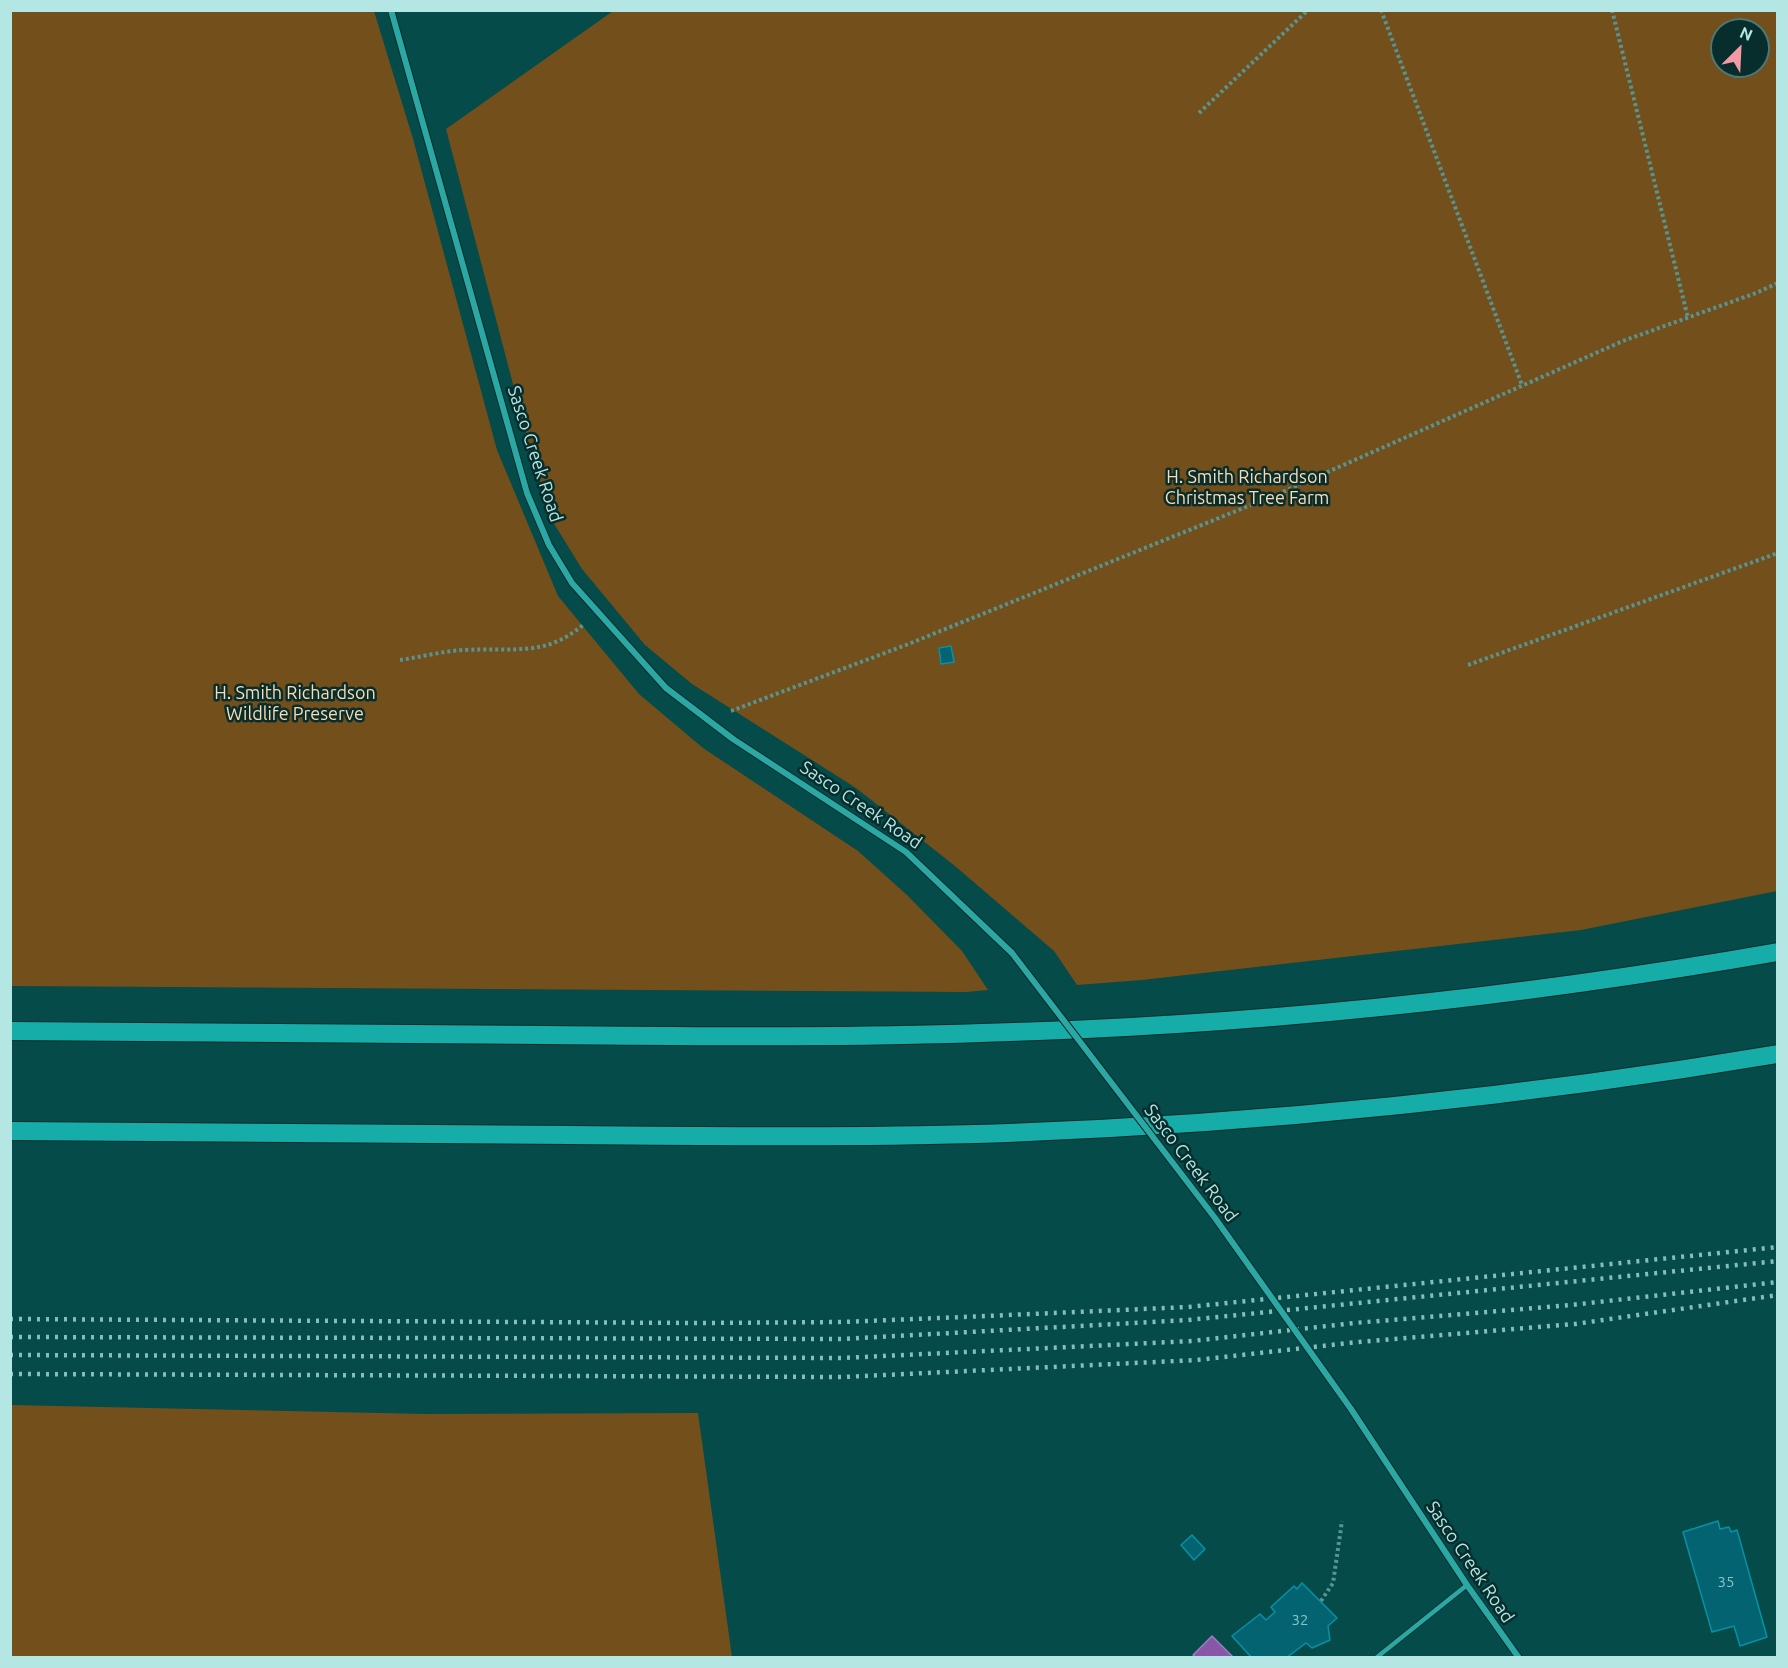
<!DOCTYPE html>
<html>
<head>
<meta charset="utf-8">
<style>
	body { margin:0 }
	#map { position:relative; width:1788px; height:1668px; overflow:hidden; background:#044b49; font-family:Ubuntu,sans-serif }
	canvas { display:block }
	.frame { position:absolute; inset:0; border:12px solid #b4e6e3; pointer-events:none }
	.north { position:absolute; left:1710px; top:18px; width:60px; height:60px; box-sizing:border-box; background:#072d2c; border:2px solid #4c7775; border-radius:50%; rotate:24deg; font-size:16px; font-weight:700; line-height:24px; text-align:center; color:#b4e6e3 }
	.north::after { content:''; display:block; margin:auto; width:21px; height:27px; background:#f49aa5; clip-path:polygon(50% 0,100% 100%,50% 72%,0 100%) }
</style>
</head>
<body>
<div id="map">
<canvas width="1788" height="1668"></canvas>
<div class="frame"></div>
<div class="north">N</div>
</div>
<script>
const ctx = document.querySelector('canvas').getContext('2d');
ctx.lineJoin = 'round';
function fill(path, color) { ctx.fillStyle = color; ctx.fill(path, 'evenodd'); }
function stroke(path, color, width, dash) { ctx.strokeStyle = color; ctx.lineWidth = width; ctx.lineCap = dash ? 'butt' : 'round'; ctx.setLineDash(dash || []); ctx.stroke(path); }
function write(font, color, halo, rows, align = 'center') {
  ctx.font = font + ' Ubuntu,sans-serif'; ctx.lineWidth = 5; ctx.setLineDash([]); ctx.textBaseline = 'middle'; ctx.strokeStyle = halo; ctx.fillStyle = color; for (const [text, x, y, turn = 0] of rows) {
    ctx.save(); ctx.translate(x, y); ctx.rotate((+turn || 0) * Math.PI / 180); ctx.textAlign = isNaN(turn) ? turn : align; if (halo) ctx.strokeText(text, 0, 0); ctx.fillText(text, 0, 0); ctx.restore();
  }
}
fill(new Path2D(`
	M11,10L374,11L413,139L497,450L558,596L639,694L703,748L858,851L907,895L962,951L988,990L966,992L11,986Z
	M613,11H1777V891L1581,930L1142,980L1077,985L1054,951L955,866L856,788L692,684L645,645L582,569L553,522L529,445L446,129ZM1722,30H1758V66H1722Z
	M11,1405L426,1414L698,1413L732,1657H11Z`), '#734f1b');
const water = new Path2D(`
	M1212,1636L1233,1657H1196L1193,1655Z`);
fill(water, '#8957a7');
stroke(water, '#9682b9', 1.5);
const building = new Path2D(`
	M951,646L954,662L941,664L939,648Z
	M1718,1521L1720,1529L1729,1527L1731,1532L1737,1530L1767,1637L1740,1646L1734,1626L1712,1632L1683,1532Z
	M1192,1535L1205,1549L1194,1560L1181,1545Z
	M1302,1583L1337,1618L1328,1626L1330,1640L1312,1648L1306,1643L1286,1658H1252L1232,1636L1260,1614L1266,1620L1275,1612L1271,1607L1294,1586L1297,1589Z`);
fill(building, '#036371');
stroke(building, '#0891a5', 1.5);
const lane = new Path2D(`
	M1376,1658L1467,1585`);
const street = new Path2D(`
	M391,10L527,493L549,545L572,583L666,688L733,739L906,852L1012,953
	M1351,1409L1467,1585L1519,1658`);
const highway = new Path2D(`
	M10,1031C189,1033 367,1034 545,1035C690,1036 836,1038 981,1033C1247,1026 1515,998 1778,952
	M10,1131C197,1132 384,1134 571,1135C717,1136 862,1138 1008,1133C1266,1123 1523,1097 1778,1054`);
stroke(lane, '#072d2c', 6);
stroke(street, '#072d2c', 8);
stroke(highway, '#072d2c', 20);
stroke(new Path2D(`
	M1381,10L1522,385
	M1612,10L1688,318
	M1199,113L1308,10
	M400,660C421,657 443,651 464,650C511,647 544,658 583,625
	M1468,665L1778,553
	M731,711L906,645L1278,494L1623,341L1756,293L1778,283
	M1321,1601L1333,1583L1342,1521`), '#589592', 4, [3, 3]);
stroke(lane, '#2ca8a4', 4.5);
stroke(street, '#2ca8a4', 6);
stroke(highway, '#16ada9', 18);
stroke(new Path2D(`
	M10,1319L698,1323L842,1322L964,1317L1188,1307L1778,1247
	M10,1337L842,1339L1188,1320L1778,1261
	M10,1355L842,1358L1192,1341L1354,1323L1571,1305L1778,1282
	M10,1374L843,1377L1197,1360L1358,1342L1575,1324L1778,1295`), '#86bebb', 4.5, [3, 6]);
const streetBridge = new Path2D(`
	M1012,953L1215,1218L1351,1409`);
stroke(streetBridge, '#072d2c', 8, []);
stroke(streetBridge, '#2ca8a4', 6);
write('15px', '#88c5c6', null, [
	["35",1726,1582],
	["32",1300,1620]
]);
write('18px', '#b4e6e3', '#072d2c', [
	["Sasco Creek Road",535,454,72],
	["Sasco Creek Road",861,805,34],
	["Sasco Creek Road",1191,1163,53],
	["Sasco Creek Road",1470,1562,56]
]);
write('18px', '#fcdab2', '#072d2c', [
	["H. Smith Richardson",1247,477],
	["Christmas Tree Farm",1247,498],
	["H. Smith Richardson",295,693],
	["Wildlife Preserve",295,714]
]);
</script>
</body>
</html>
